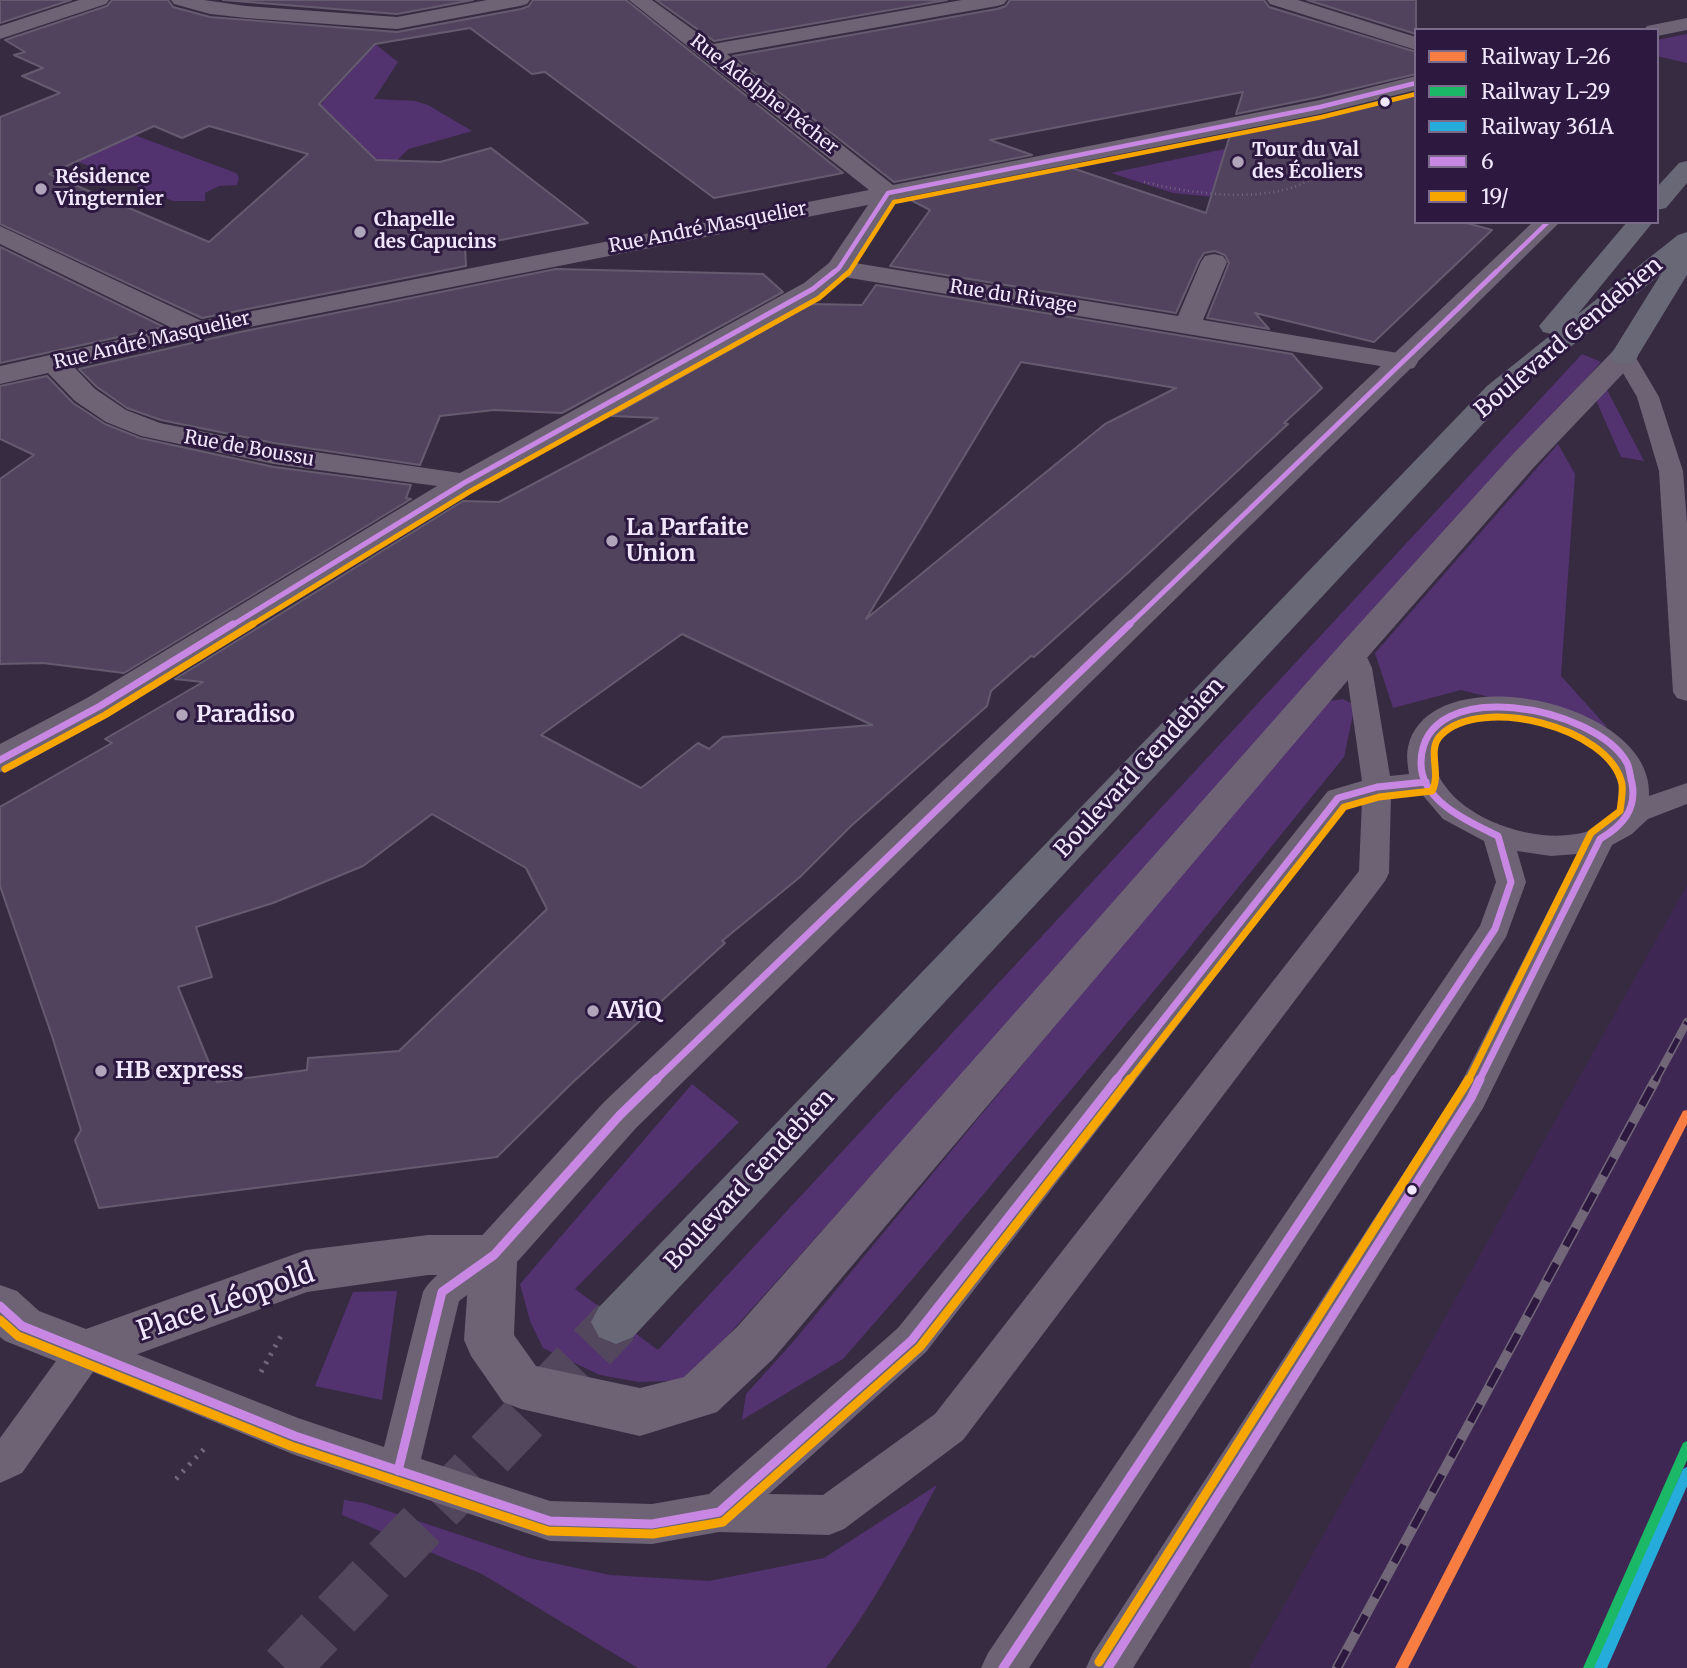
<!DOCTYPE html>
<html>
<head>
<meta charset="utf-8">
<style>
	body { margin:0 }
	#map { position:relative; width:1687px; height:1668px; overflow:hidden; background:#372b42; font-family:Merriweather,serif }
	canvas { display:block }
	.legend { position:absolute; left:1414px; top:28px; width:245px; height:196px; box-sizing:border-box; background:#2d1840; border:2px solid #7b6b8b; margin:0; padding:9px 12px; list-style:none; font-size:21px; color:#f1e7fc }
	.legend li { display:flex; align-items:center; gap:14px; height:35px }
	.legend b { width:35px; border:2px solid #7b6b8b }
</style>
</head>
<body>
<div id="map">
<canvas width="1687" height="1668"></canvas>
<ul class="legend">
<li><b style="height:9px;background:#f77d43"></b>Railway L-26</li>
<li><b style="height:9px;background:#1ab867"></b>Railway L-29</li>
<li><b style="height:9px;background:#26acda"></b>Railway 361A</li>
<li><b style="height:9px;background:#c787e3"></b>6</li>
<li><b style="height:9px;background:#f7a600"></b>19/</li>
</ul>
</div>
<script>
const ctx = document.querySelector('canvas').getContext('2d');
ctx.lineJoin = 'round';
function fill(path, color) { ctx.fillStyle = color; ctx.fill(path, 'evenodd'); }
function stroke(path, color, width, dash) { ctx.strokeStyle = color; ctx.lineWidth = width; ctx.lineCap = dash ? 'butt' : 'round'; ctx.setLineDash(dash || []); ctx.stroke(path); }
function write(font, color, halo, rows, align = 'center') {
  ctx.font = font + ' Merriweather,serif'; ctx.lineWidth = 6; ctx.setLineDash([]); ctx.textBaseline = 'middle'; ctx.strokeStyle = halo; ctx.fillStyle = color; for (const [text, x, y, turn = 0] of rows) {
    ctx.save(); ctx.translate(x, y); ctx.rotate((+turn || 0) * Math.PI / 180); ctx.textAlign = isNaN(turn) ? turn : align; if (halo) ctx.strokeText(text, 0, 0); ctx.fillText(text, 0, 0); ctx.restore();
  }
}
fill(new Path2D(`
	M1687,885V1668H1249Z`), '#3e2853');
fill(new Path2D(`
	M1687,34V63L1657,56V40Z
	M375,44L398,62L374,99L415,101L428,105L472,131L409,149L394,163L283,147Z
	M89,118L236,173L239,178L237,185L219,186L205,193V201H173L28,141Z
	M1334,126L1222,198L1173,193L1111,173Z
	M1582,354L1601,362L688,1380L639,1382L600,1375L543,1348L530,1321L520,1284L692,1084L739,1122L575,1289L658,1350Z
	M1604,384L1644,461L1621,457L1595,398Z
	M1558,444L1575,474L1561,676L1607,727L1461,690L1393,708L1375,653Z
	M1343,699L1355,705L1344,757L1168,974L910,1282L843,1359L742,1420L746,1394L793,1342L1323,702Z
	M397,1291L382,1400L315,1386L353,1292Z
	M937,1485C904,1548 869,1611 826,1668H638L482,1574L342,1515L344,1500L364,1503L529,1558L610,1575L709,1581L824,1558Z`), '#533270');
const building = new Path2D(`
	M0,0H71L0,23Z
	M112,0H168L173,7L210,17L397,32L521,9L529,6L533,0H626L843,173L714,198L545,72L532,74L470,28L375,44L319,104L376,160L440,162L491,148L588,223L465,247L466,266L202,318L0,224V117L60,93L22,76L43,68L14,55L25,52L5,40L107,6ZM154,126L182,138L209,126L308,154L209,242L49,174Z
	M223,0H473L397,14Z
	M656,0H947L714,41Z
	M1010,0H1264L1269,7L1416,52V74L1319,97L1236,114L1243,92L990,140L1032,155L894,182L733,56L997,9L1006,6Z
	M1307,0H1416V34Z
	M1416,93V222H1463L1492,230L1374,342L1255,313L1269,329L1207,318L1229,263L1225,255L1215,251L1204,253L1199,261L1176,313L890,266L930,210L909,199L1069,167L1206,213L1230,135L1321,117Z
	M0,247L164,327L0,363Z
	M556,269L763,274L783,292L562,413L494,410L440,416L420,465L274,443L161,420L127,408L97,387L79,369L240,332Z
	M876,285L1292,354L1322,388L1284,423L1288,424L1130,571L1034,657L1031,656L991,691L987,706L851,826L800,877L722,941L725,943L572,1083L497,1157L99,1208L75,1140L81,1130L52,1036L0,886V807L112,743L105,739L203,682L175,679L463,501L499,502L658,418L612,416L811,304L862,305ZM1021,362L1176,388L1105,424L866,619ZM682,634L872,725L723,737L709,749L698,743L641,788L541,735ZM432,814L526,868L547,909L399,1051L308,1058L307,1070L217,1082L178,987L212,977L196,927L273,903L363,866Z
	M47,376L73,403L105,424L140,438L274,467L411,485L406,498L411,499L124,673L43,663L0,664V479L34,455L0,439V386Z`);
fill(building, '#51435e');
stroke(building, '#655b6f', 2);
stroke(new Path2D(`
	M285,1668L616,1322`), '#53475e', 50, [50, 24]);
stroke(new Path2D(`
	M1144,182C1192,194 1278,207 1320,173C1325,168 1330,161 1334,156L1333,141`), '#706878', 2.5, [1, 3.5]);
stroke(new Path2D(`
	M261,1372L282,1334
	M176,1479L204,1449`), '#706878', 5, [2.5, 7]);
fill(new Path2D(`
	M1624,349L1632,351L1659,397L1683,471L1687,523V701L1677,698L1673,692L1659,471L1637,397L1613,356L1616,351Z
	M1353,644L1362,646L1372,668L1390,776L1409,774C1408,766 1406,756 1408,747C1429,654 1655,701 1649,796L1687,783V804L1648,819L1632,834L1612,845L1483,1108L1133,1668H1086L1093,1653L1458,1089L1577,854L1551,856L1517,851L1526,882L1506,937L1029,1668H981L988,1653L1480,926L1496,882L1484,841L1443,819L1420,792L1391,795L1389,873L1385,881L963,1440L844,1529L829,1535L719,1532L652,1544L550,1541L295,1455L93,1372L22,1473L0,1483V1438L72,1339L86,1334L298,1418L384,1447L423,1292C431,1276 473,1244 491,1240C496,1239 501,1242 507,1244L512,1255L507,1266L459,1301L421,1459L550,1501L652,1504L709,1494L898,1328L1328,791L1362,781L1346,668L1340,652L1344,646ZM1488,714C1530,714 1624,736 1620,791C1620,800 1619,810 1614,817C1572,855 1476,830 1445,786C1417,746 1450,720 1488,714ZM1362,801L1359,871L935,1414L823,1495L769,1494L926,1352L1348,805Z`), '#6d6375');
fill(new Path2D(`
	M79,0H109L106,4L0,39V26Z
	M171,0H204L246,6L397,17L487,0H530L527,4L520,6L397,29L246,18L210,14L174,4Z
	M629,0H652L713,44L962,0H1007L1004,4L997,6L727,54L893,185L1320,100L1416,76V90L1320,114L896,199L855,263L1178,316L1201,262L1205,256L1214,254L1223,256L1227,262L1203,320L1404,354L1414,356L1418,362L1414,368L1404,370L844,277L822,295L475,490L113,714L13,769L0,772V744L87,698L437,486L274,464L141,436L106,422L75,401L48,373L0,384V366L172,328L0,244V226L202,321L869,190ZM868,205L829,263L804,283L460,473L274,446L160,423L126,410L95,389L74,367L239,329Z`), '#6d6375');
fill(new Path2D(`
	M428,1235H494L511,1241L518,1255L511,1269L494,1275H428L307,1292L86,1373L5,1341L0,1337V1285L17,1291L39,1311L86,1329L306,1250Z`), '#6d6375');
fill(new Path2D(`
	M1267,0H1298L1416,37V50L1270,4Z
	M1687,18V30L1657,36V30H1644L1647,26Z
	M1533,222H1560L636,1128L517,1262L514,1335L536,1366L640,1388L684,1377L737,1327L1341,644L1513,454L1614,350L1624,348L1634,350L1638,356L1634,362L1535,466L1365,660L773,1359L717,1412L640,1436L521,1409L503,1402L471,1356L464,1340L470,1255L477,1241L604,1102Z`), '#6d6375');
fill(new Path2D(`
	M1687,161V183L1666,208L1657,210V187L1679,163Z
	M1627,222H1653L1578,314L1678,235L1687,232V275L1634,362L1624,364L1614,362L1610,356L1661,274L1507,398L633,1337L616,1344L599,1337L591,1322L599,1307L1487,386L1552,334L1543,332L1539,326Z`), '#686876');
const railFar1 = new Path2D(`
	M1655,1081L1687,1022`);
const rail = new Path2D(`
	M1337,1668L1656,1079`);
stroke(railFar1, '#716779', 8);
stroke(rail, '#716779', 10);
stroke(railFar1, '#2d1840', 5, [16]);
stroke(rail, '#2d1840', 7, [20]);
stroke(new Path2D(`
	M888,193L1320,107L1416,83
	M832,274L839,268L888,193
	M1494,274L1548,222`), '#c787e3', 4.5);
stroke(new Path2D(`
	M231,626L464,483L813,289L834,272
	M1128,626L1496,272`), '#c787e3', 5);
stroke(new Path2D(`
	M0,760L100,706L233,624
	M655,1081L1130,624
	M1115,1081L1338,798L1377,787L1426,782
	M1394,1081L1495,929L1511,882L1498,836C1469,822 1420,801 1421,762C1423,673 1596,706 1627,763C1630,769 1630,777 1632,783C1637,810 1622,826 1600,839L1479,1081`), '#c787e3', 7);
stroke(new Path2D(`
	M0,1306L22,1326L295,1436L550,1521L652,1524L719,1512
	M398,1471L442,1292L494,1255L620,1115L657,1079
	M719,1512L912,1340L1117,1079
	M1003,1668L1395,1079
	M1108,1668L1471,1098L1480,1079`), '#c787e3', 9);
stroke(new Path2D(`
	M848,274L894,202L1322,117L1416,94`), '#f7a600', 4.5);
stroke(new Path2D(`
	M250,626L469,492L819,298L849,272`), '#f7a600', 5);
stroke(new Path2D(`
	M5,769L105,715L253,624
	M1129,1081L1344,807L1379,797L1432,791C1442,773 1426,750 1441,735C1481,695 1610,727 1622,784C1623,792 1621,803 1620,811L1591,833L1468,1081`), '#f7a600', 7);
stroke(new Path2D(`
	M0,1320L18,1336L291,1446L548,1531L653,1534L723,1522L920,1347L1130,1079
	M1099,1662L1469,1079`), '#f7a600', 9);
fill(new Path2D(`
	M1687,1110V1124L1408,1668H1395L1683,1111Z`), '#f77d43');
fill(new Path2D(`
	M1687,1441V1460L1596,1668H1583L1683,1443Z`), '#1ab867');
fill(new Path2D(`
	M1687,1467V1486L1607,1668H1594L1683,1469Z`), '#26acda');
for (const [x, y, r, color] of [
	[1385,102,6,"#f1e7fc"],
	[1238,162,7,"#b0a5bb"],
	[41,189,7,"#b0a5bb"],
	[360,232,7,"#b0a5bb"],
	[612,541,7,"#b0a5bb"],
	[182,715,7,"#b0a5bb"],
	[593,1011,7,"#b0a5bb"],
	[101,1071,7,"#b0a5bb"],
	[1412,1190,6,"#f1e7fc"]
]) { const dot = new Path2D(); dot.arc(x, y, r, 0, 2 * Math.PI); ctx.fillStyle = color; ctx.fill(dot); stroke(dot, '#2d1840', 2.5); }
write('19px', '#f1e7fc', '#2d1840', [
	["Rue Adolphe Pécher",764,95,38],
	["Rue André Masquelier",708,228,-11],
	["Rue du Rivage",1013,297,9],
	["Rue André Masquelier",152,341,-13],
	["Rue de Boussu",249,449,10]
]);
write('bold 19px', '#f1e7fc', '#2d1840', [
	["Tour du Val",1252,151],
	["des Écoliers",1252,173],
	["Résidence",55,178],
	["Vingternier",55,200],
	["Chapelle",374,221],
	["des Capucins",374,243]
], 'left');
write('23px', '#f1e7fc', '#2d1840', [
	["Boulevard Gendebien",1569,338,-40],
	["Boulevard Gendebien",1140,768,-47],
	["Boulevard Gendebien",750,1180,-47]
]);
write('bold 23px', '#f1e7fc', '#2d1840', [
	["La Parfaite",626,528],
	["Union",626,554],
	["Paradiso",196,715],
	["AViQ",607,1011],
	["HB express",115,1071]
], 'left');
write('28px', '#f1e7fc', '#2d1840', [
	["Place Léopold",226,1303,-19]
]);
</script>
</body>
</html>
